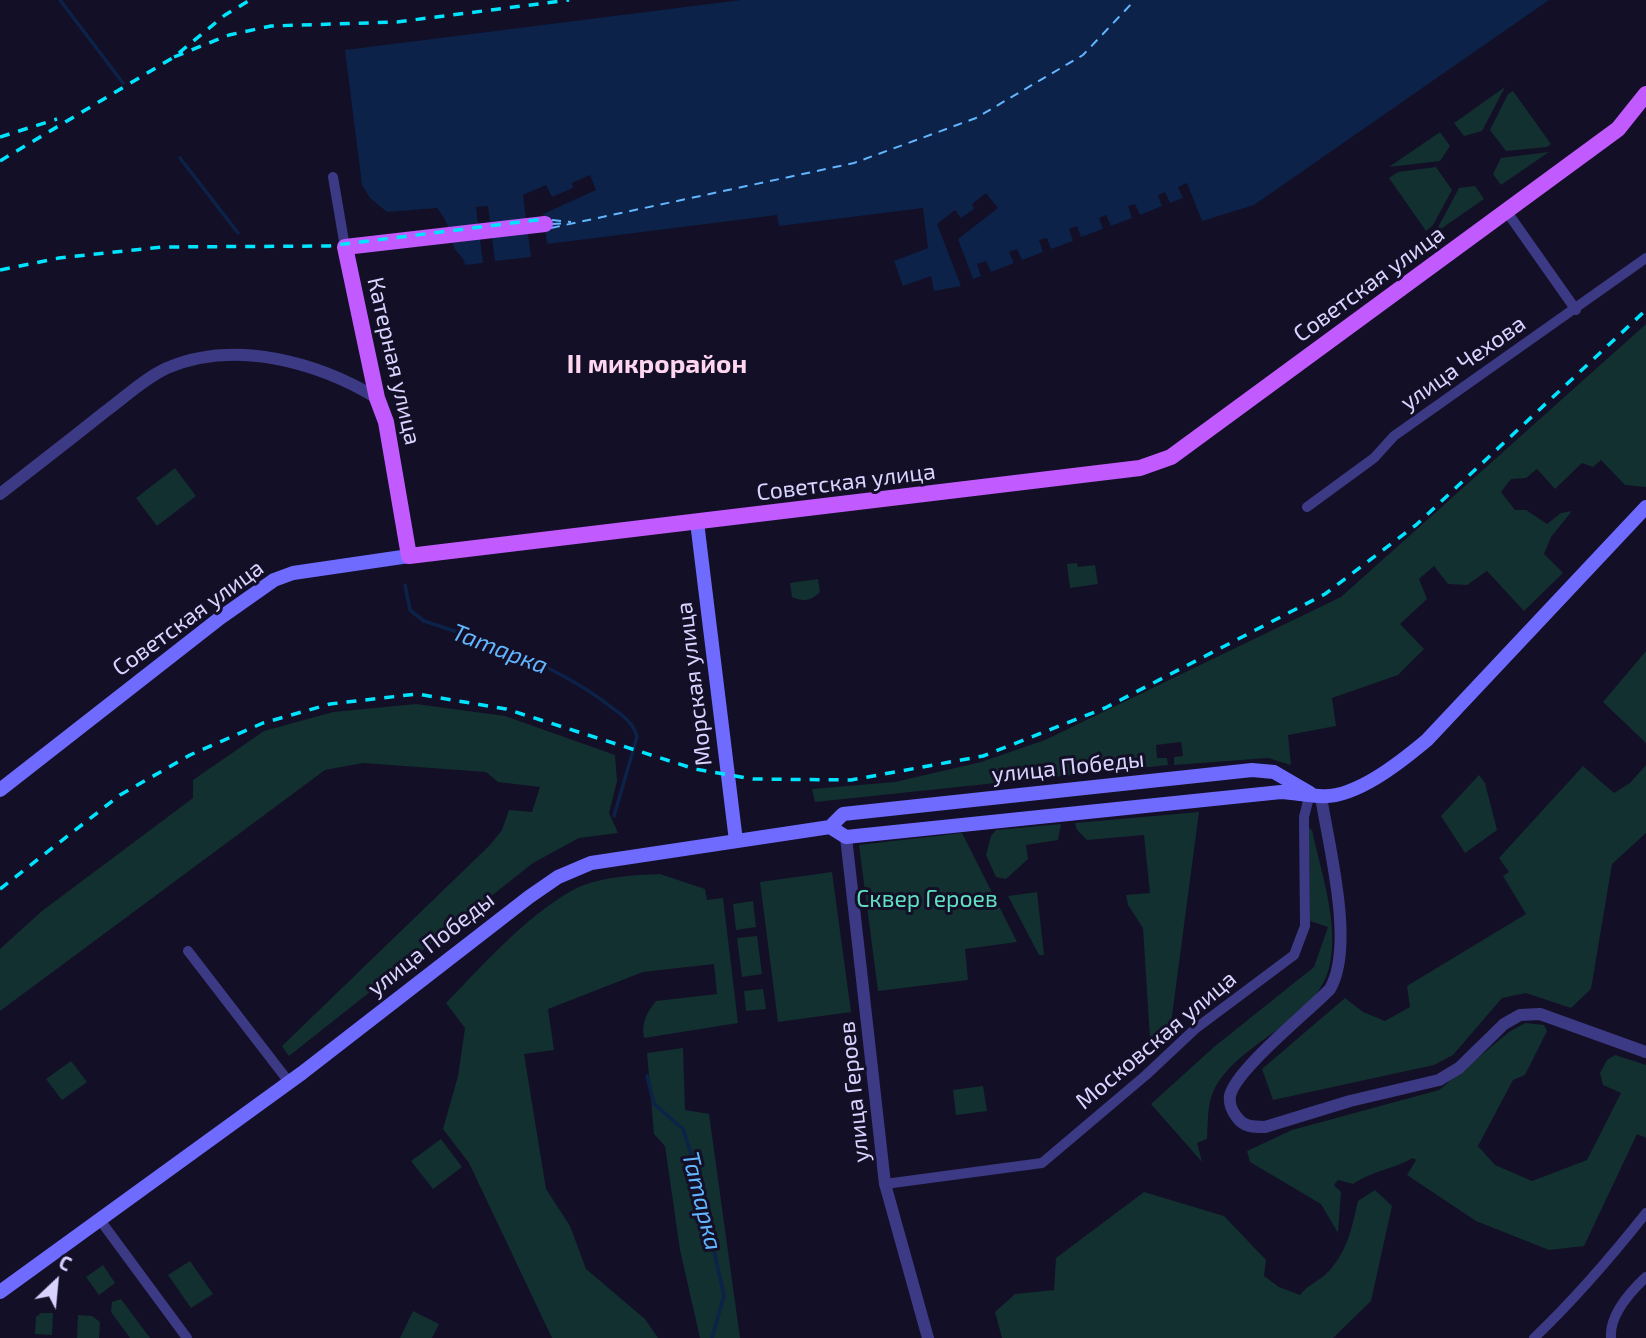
<!DOCTYPE html>
<html>
<head>
<meta charset="utf-8">
<style>
	body { margin:0 }
	#map { position:relative; width:1646px; height:1338px; overflow:hidden; background:#130f26; font-family:"Exo 2",sans-serif }
	canvas { display:block }
	.north { position:absolute; left:21px; top:1247px; width:70px; height:70px; -webkit-text-stroke:5px #130f26; paint-order:stroke; rotate:26deg; font-size:19px; font-weight:700; line-height:28px; text-align:center; color:#d9d4ff }
	.north::after { content:''; display:block; margin:auto; width:24px; height:32px; background:#d9d4ff; clip-path:polygon(50% 0,100% 100%,50% 72%,0 100%) }
</style>
</head>
<body>
<div id="map">
<canvas width="1646" height="1338"></canvas>
<div class="north">С</div>
</div>
<script>
const ctx = document.querySelector('canvas').getContext('2d');
ctx.lineJoin = 'round';
function fill(path, color) { ctx.fillStyle = color; ctx.fill(path, 'evenodd'); }
function stroke(path, color, width, dash) { ctx.strokeStyle = color; ctx.lineWidth = width; ctx.lineCap = dash ? 'butt' : 'round'; ctx.setLineDash(dash || []); ctx.stroke(path); }
function write(font, color, halo, rows, align = 'center') {
  ctx.font = font + ' "Exo 2",sans-serif'; ctx.lineWidth = 6; ctx.setLineDash([]); ctx.textBaseline = 'middle'; ctx.strokeStyle = halo; ctx.fillStyle = color; for (const [text, x, y, turn = 0] of rows) {
    ctx.save(); ctx.translate(x, y); ctx.rotate((+turn || 0) * Math.PI / 180); ctx.textAlign = isNaN(turn) ? turn : align; if (halo) ctx.strokeText(text, 0, 0); ctx.fillText(text, 0, 0); ctx.restore();
  }
}
fill(new Path2D(`
	M1505,87L1482,131L1464,136L1454,123Z
	M1513,91L1551,144L1547,147L1506,151L1490,130L1508,94Z
	M1440,132L1450,146L1440,161L1389,167Z
	M1549,152L1501,185L1493,174L1501,158Z
	M1436,167L1452,190L1433,225L1426,231L1389,178L1398,172Z
	M1475,186L1484,199L1435,233L1459,188Z
	M1646,324V487L1625,485L1601,460L1593,467L1582,463L1555,489L1537,469L1526,478L1511,479L1501,492L1515,510H1526L1547,524L1561,513L1572,511L1551,537L1544,554L1563,573L1524,611L1487,571L1467,585L1448,584L1434,566L1419,579L1427,599L1400,624L1424,649L1398,675L1332,698L1336,726L1288,735L1291,765L1268,758L1174,765V757L1183,756L1181,742L1156,745L1157,758H1167L1168,765L815,802L812,789L895,782L981,762L1045,740L1341,597Z
	M175,468L196,496L157,526L136,498Z
	M1077,563L1078,567L1095,565L1098,584L1070,588L1067,564Z
	M818,579L820,592C811,601 803,602 792,597L790,583Z
	M1646,651V743L1603,702Z
	M416,704L505,716L615,755L617,781L609,813L618,833L579,838L533,863L289,1056L282,1046L490,845L502,830L509,810L532,812L540,787L498,782L486,772L363,763L325,770L0,1011V949L42,911L193,798V780L264,731L333,712Z
	M1646,765V833L1612,864L1591,989L1571,1008L1526,993L1502,998L1453,1055L1434,1065L1273,1100L1262,1069L1345,998L1363,1012L1385,1021L1410,1007L1407,986L1526,914L1503,876L1509,872L1499,858L1583,766L1614,793L1630,783Z
	M1479,775L1485,783L1497,830L1465,853L1441,816Z
	M1199,812L1170,1031L1150,1039L1143,928L1128,905L1126,895L1150,893L1144,835L1087,840L1077,830L1075,823Z
	M1061,824L1058,840L1026,845L1028,859L1006,879L996,877L986,855L991,836L996,830Z
	M1309,828L1312,830C1321,873 1340,925 1329,968C1315,1023 1235,1043 1213,1092C1207,1106 1208,1124 1207,1139L1197,1143L1202,1162L1151,1104L1214,1047L1314,967L1328,927L1310,921Z
	M962,833L1017,942L965,949L968,980L878,991L859,845Z
	M832,872L851,1012L778,1022L760,882Z
	M660,874L705,889L707,900L723,898L738,1023L644,1038C641,1022 647,1013 656,1001L717,994L714,964L643,972L548,1009L554,1050L524,1054L546,1189L570,1226L586,1269L645,1319L658,1338H552L469,1163L443,1129L458,1076L465,1028L446,1003C484,964 523,919 571,891C596,877 632,875 660,874Z
	M1037,892L1044,955H1039L1008,896Z
	M753,901L756,927L736,930L733,904Z
	M757,936L762,974L742,977L737,938Z
	M763,989L766,1009L746,1011L744,991Z
	M1525,1023L1544,1025L1547,1031L1525,1075L1513,1080L1478,1146L1495,1165L1532,1181L1587,1160L1621,1093L1603,1085L1600,1073L1607,1060L1615,1055L1646,1065V1138L1637,1134L1584,1246L1549,1250L1476,1221L1407,1175L1416,1160L1413,1158C1393,1169 1372,1171 1353,1184L1338,1180L1334,1185L1341,1192L1338,1233L1321,1204L1250,1162L1247,1151L1292,1130L1439,1090L1509,1032Z
	M683,1048L685,1110L709,1114L740,1338H700L680,1250L665,1146L654,1134L647,1053Z
	M71,1061L87,1082L62,1100L46,1079Z
	M983,1086L987,1111L956,1115L953,1090Z
	M441,1139L462,1167L433,1189L411,1161Z
	M1375,1190L1392,1206L1371,1301L1333,1338H1002L995,1312L1015,1294L1054,1290L1056,1258L1144,1192L1224,1216L1266,1260L1264,1276L1279,1287L1300,1295C1308,1284 1320,1281 1329,1271C1348,1250 1352,1227 1358,1201Z
	M190,1261L213,1294L191,1308L168,1275Z
	M103,1265L115,1283L99,1295L86,1277Z
	M121,1299L150,1338H130L111,1312L112,1302Z
	M413,1311L439,1324L432,1338H400Z
	M41,1313H53L52,1335L35,1334L36,1317Z
	M78,1315L92,1316L100,1322L99,1338H77Z`), '#12302f');
fill(new Path2D(`
	M741,0H1549L1254,205L1202,221L1187,183L1178,187L1183,198L1170,203L1165,192L1158,195L1162,206L1140,215L1135,204L1128,206L1132,218L1111,226L1106,215L1099,218L1103,229L1081,237L1077,226L1069,229L1073,241L1051,249L1047,238L1039,240L1043,252L1022,260L1017,249L1009,252L1014,263L991,272L986,261L977,264L981,276L973,279L958,239L998,208L986,193L972,204L974,209L961,218L955,210L937,224L961,286L934,291L931,276L903,286L894,261L928,248L923,208L779,226L777,215L547,244L543,214L596,190L590,175L572,183L573,188L552,197L546,185L523,195L531,257L495,261L488,206L476,207L483,263L465,265C464,255 456,254 453,245C447,226 450,225 437,208L387,212L370,198L362,185L345,50Z`), '#0c2248');
stroke(new Path2D(`
	M60,0L123,83
	M180,158L238,233
	M405,585L410,610L424,621C489,642 550,662 606,703C619,714 633,720 637,737L614,816
	M647,1076L654,1104L683,1129L696,1169L724,1296L712,1338`), '#0c2248', 3.5);
stroke(new Path2D(`
	M552,220L571,222
	M552,224L567,223
	M551,228L854,163L976,118L1083,55L1135,0`), '#62b6ff', 2, [9, 7]);
stroke(new Path2D(`
	M333,177L345,247
	M1507,212L1576,310
	M1307,507L1374,458L1394,436L1646,258
	M188,951L289,1082
	M885,1184L1042,1163L1146,1075L1195,1029L1294,955L1305,926L1304,817L1310,793
	M100,1220L187,1338
	M1534,1338C1575,1299 1611,1257 1646,1213
	M1611,1338C1609,1315 1630,1292 1646,1277`), '#3d3a85', 10);
stroke(new Path2D(`
	M0,494C36,466 71,439 106,411C125,397 145,378 167,368C235,339 317,362 377,398
	M1321,797C1329,847 1355,946 1330,989C1309,1011 1234,1071 1230,1096C1229,1103 1232,1111 1236,1116C1243,1127 1253,1127 1265,1127L1350,1101L1439,1080L1459,1068L1504,1024L1520,1015L1540,1014L1646,1052
	M846,837L885,1184L928,1338`), '#3d3a85', 12);
stroke(new Path2D(`
	M697,522L736,841
	M0,790L220,618L274,580L293,573L409,556
	M830,827L846,837L1281,792C1294,793 1306,795 1319,796C1354,800 1402,761 1427,740L1646,507
	M0,1292L302,1073L529,897L558,877L591,863L830,827L843,814L1252,770L1274,772L1310,793`), '#6f6bff', 14);
stroke(new Path2D(`
	M545,224L345,247L377,398L386,422L409,556L1140,468L1171,457L1618,129L1646,94`), '#c25bff', 16);
stroke(new Path2D(`
	M174,57L229,35L271,26L397,22L569,0
	M0,137L57,119
	M0,161L174,57L225,15L250,0
	M0,270L59,258L162,247L329,246L544,219
	M0,889L120,795L190,755L263,723L330,704L417,694L506,709L695,769L753,779L851,780L983,756L1105,708L1325,594L1416,525L1646,310`), '#00e5ff', 3.5, [10, 9]);
write('23px', '#d9d4ff', '#130f26', [
	["Советская улица",1369,284,-36],
	["Катерная улица",394,361,77],
	["улица Чехова",1463,363,-35],
	["Советская улица",846,482,-7],
	["Советская улица",188,618,-36],
	["Морская улица",694,684,-97],
	["улица Победы",1068,767,-6],
	["улица Победы",431,944,-38],
	["Московская улица",1156,1040,-40],
	["улица Героев",854,1092,-96]
]);
write('23px', '#5fe0c0', '#130f26', [
	["Сквер Героев",927,899]
]);
write('italic 24px', '#62b6ff', '#130f26', [
	["Татарка",500,649,21],
	["Татарка",702,1201,76]
]);
write('bold 26px', '#ffd6f0', '#130f26', [
	["II микрорайон",657,364]
]);
</script>
</body>
</html>
